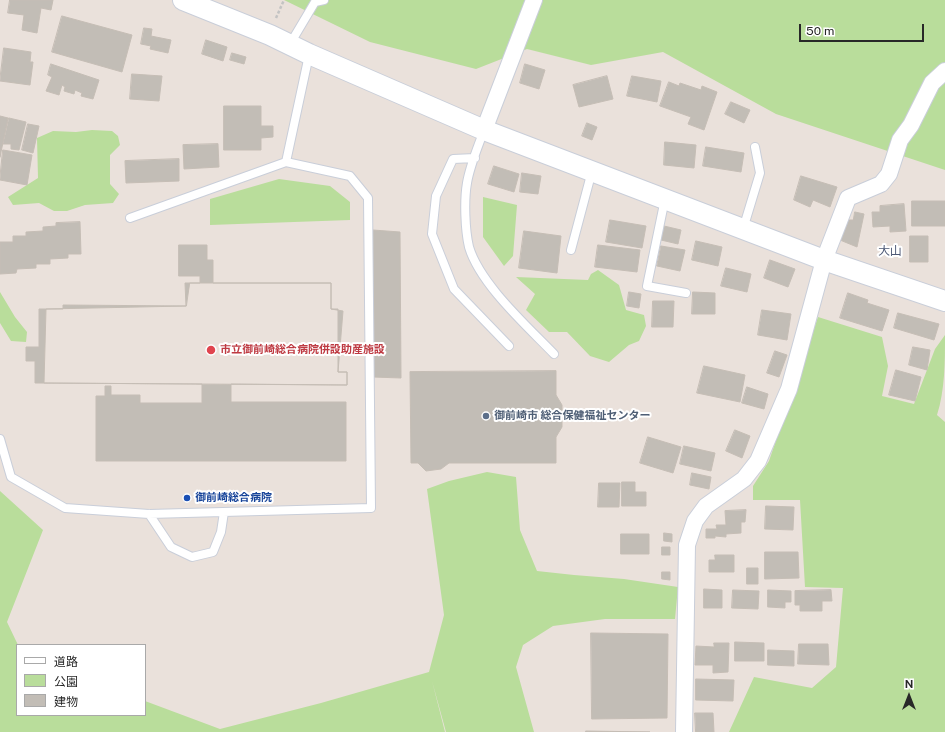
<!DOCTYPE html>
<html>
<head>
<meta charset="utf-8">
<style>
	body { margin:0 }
	#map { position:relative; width:945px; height:732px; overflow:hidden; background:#eae1db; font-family:"Public Sans","Noto Sans JP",sans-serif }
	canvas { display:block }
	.legend { position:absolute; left:16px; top:644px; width:130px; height:72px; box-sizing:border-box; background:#fff; border:1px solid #a9a9a9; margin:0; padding:5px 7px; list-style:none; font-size:12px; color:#282828 }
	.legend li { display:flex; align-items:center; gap:8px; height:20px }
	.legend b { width:20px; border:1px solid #a9a9a9 }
	.north { position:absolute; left:889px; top:676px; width:40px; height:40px; -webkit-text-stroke:3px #fff; paint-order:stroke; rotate:0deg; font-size:11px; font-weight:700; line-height:16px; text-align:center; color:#282828 }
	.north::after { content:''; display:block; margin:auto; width:14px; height:18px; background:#282828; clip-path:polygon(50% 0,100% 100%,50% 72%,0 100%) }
	.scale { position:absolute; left:799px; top:24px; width:125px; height:18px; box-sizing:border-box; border:2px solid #282828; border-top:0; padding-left:5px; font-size:12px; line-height:14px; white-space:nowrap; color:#282828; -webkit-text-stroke:3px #fff; paint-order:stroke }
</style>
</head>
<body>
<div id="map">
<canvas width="945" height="732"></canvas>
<ul class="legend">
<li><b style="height:5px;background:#fff"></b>道路</li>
<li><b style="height:11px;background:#b9dd9b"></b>公園</li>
<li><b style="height:11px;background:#c2bdb6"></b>建物</li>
</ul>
<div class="north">N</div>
<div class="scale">50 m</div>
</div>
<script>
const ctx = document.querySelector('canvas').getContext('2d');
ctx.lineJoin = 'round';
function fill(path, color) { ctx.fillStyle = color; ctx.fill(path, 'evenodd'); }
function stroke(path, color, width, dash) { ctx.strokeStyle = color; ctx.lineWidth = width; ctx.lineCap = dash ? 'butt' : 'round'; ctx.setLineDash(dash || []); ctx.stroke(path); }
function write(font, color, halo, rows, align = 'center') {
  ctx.font = font + ' "Public Sans","Noto Sans JP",sans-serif'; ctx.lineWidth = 4; ctx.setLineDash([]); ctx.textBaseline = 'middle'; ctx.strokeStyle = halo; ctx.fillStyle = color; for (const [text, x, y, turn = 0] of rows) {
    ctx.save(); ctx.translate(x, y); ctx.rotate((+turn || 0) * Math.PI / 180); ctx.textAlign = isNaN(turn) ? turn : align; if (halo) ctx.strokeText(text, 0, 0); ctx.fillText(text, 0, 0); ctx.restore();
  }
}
fill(new Path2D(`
	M284,0H945V170L776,114L663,52L591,65L527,49L476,69L370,42Z
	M92,130L112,131L118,136L120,145L110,155V184L119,194L113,203L85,205L67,211H54L39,203L13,205L8,197L38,178L37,138L53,131L76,132Z
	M279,179L330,186L350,202V220L210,225V199Z
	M483,197L517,205L513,256L504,266L483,237Z
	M598,270L619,285L626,310L644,315L646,326L639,341L629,345L609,362L590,356L567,332H549L526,310L535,294L516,277L588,280L591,274Z
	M0,292L15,317L27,332L26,342L11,341L0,323Z
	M818,317L882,337L888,366L882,396L914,404L935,349L945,335C945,361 945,390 937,415L945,422V732H729L754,677L812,688L836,667L843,588L805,587L800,500H753V486L769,461Z
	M487,472L516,477L520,530L537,571L574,575L624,579L678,587L675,619H605L553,626L523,645L516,667L534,732H446L432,681L445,732H0V491L43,530L7,622L18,645L17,715H145V701L220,729L321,703L429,672L444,615L427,489L449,481Z`), '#b9dd9b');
const building = new Path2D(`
	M10,0H53L51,10L41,8L37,33L22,30L24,15L8,13Z
	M62,16L132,35L122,72L52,52Z
	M144,28L152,29L151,36L171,40L168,53L150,49L151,46L141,44Z
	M206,40L227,47L223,61L202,54Z
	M4,48L31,52L30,62H33L30,85L0,81Z
	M232,53L246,57L244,64L230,60Z
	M51,64L99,80L93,99L81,96L82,93L75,90L74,94L64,91L65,87L62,85L59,95L46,91L52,77L48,75Z
	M525,64L545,70L539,89L520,83Z
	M132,74L162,76L159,101L130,99Z
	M607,76L613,99L579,107L573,85Z
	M632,76L661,81L657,102L627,96Z
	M669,82L679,86L680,83L701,90L702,86L717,92L704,130L688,124L691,117L660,106Z
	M731,102L750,110L744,123L725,114Z
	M224,106H261V126H273V137L261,138V150H224Z
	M0,116L8,118L0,157Z
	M9,118L26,122L19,150L11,149V144H3Z
	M587,123L597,127L592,140L582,136Z
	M28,124L39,126L33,153L22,150Z
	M665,142L696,145L694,168L664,165Z
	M218,144L219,167L184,169L183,145Z
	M706,147L744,153L741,172L703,166Z
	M3,150L32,155L27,185L0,180Z
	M179,159V181L126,183L125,161Z
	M494,166L519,174L514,192L488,184Z
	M522,173L541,176L538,194L520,192Z
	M801,176L837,187L830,207L813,200L810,207L794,200Z
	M912,201H945V226H912Z
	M904,204L906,231L890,232V226L873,227L872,212H880V206Z
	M855,212L864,214L857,247L840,240L848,220H853Z
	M610,220L646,226L642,248L606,242Z
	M80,222L81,254H68V258L50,259V264H36V268L17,269L16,273L0,274V242H13V236H26V232L43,231V227L56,226V223Z
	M664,226L681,230L678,244L661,240Z
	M373,230L400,232L401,378L373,377Z
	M524,231L561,236L557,273L519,268Z
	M910,236H928V262H910Z
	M696,241L722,247L718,266L692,260Z
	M179,245H207V260H213V283H331V309H338V372H347V385L231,384V402H346V461H96V396H105V386H111V395H140V403H202V384L35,383V361H26V347H39V309H63V305L186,306L185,283H200V276H179Z
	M598,245L640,250L637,272L595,267Z
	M661,246L685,250L680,271L657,266Z
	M770,260L795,269L788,287L764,278Z
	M726,268L751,274L747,292L721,286Z
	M190,283H331V309L343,311L338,372H347V385L44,383L46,309L186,306Z
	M629,292L641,294L639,308L627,306Z
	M693,292L715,293V314H692Z
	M848,293L868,300L867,303L889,310L882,331L840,318Z
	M653,301H674L673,327H652Z
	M762,310L791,314L787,340L758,335Z
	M898,313L939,324L934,340L894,328Z
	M913,347L930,350L927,370L909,365Z
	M775,351L787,355L779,377L767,373Z
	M704,366L745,375L740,402L697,393Z
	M896,370L921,377L915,401L889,395Z
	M556,371V395L562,405V427L556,437V463H449L441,469L426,471L418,463H411L410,372Z
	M747,387L768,394L764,409L742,403Z
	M735,430L750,436L742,458L726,451Z
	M648,437L681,447L673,473L640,463Z
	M684,446L715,453L711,471L680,464Z
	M692,473L711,477L709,489L690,485Z
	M622,482H635V492H646V506H622Z
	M599,483H620L619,507H598Z
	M766,506L794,507L793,530L765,529Z
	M746,510L745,522H741V533L726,534V537L715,536V538H706V529H717L716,525H726L725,511Z
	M664,533L672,534V542L664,541Z
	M621,534H649V554H621Z
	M662,547H670V555H662Z
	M765,552H798L799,578L765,579Z
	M715,555H734V572H709V560H715Z
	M747,568H758V584H747Z
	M662,572H670V580L662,579Z
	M704,589L722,590V608H704Z
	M733,590L759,591L758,609L732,608Z
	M768,590L791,591V602H785V608L768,607Z
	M831,590L832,601H822V611H800V605H795V591Z
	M591,633L668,634L667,718L592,719Z
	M735,642L764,643V661H735Z
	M714,643H729L728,672L713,673V665H695L696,646L714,647Z
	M799,644H828L829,665L798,664Z
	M768,650L794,651V666L768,665Z
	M696,679L734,680L733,701L696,700Z
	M695,713H713L714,732H696Z
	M586,731L650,732H586Z`);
fill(building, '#c2bdb6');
stroke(building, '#c5bdb5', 1);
const service = new Path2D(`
	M290,44L315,2L324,0
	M484,130C478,147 470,165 467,183C464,200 465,230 469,247C480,284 527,326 554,354
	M475,158L453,159L436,196L432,234L454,289L509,346
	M286,162L309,55
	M665,199L647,286L686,293
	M743,229L760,173L755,147
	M571,250L592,171
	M0,439L11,477L65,508L149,514L371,508L368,198L350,176L286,162L130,218
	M149,514L171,547L192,557L213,552L221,532L224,512`);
const minor = new Path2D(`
	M484,130L534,0
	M684,732L687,545L695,521L706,506L744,479L758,461L789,389L824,260L848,198L881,184L889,174L900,140L911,125L932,83L945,71`);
const tertiary = new Path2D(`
	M183,0L270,35L309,54L484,130L824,260L945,301`);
stroke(service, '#c9ced9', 10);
stroke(minor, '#c9ced9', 18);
stroke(tertiary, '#c9ced9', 22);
stroke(new Path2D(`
	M276,18L284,0`), '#c3c3c3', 2.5, [3, 2]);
stroke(service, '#fff', 8);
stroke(minor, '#fff', 16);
stroke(tertiary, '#fff', 20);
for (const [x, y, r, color] of [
	[211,350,5,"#e0444e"],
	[486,416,4,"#5c6f8a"],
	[187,498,4,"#1a4fb4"]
]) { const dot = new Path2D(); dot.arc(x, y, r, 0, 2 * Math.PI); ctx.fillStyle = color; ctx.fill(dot); stroke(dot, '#fff', 1.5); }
write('bold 11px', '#be3a42', '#fff', [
	["市立御前崎総合病院併設助産施設",220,350]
], 'left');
write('bold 11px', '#4e5e75', '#fff', [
	["御前崎市 総合保健福祉センター",494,416]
], 'left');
write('bold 11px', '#164399', '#fff', [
	["御前崎総合病院",195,498]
], 'left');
write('12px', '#4c5875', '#fff', [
	["大山",890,251]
]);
</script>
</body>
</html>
